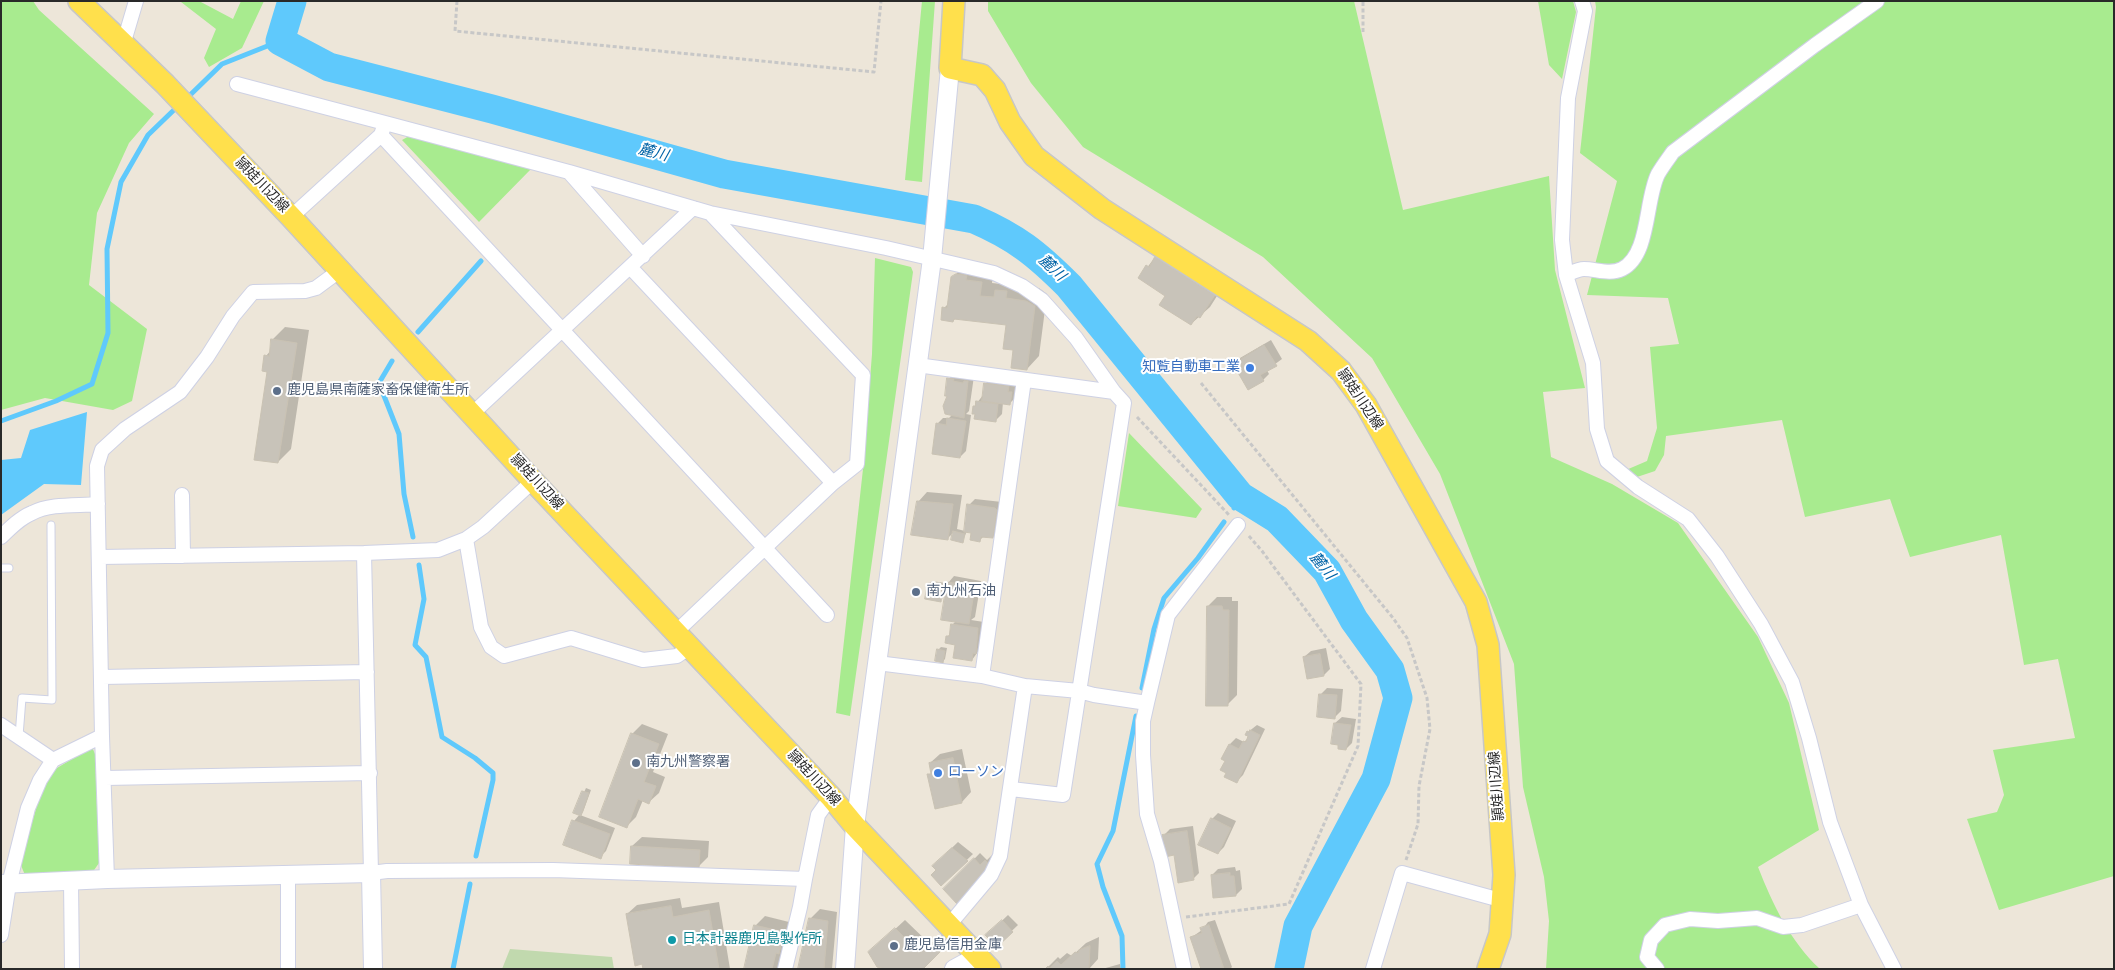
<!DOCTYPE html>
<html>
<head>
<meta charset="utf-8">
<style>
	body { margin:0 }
	#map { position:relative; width:2115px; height:970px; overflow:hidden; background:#ede6d9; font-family:Overpass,sans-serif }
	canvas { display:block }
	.frame { position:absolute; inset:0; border:2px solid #292929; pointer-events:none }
</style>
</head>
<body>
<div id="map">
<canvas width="2115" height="970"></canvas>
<div class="frame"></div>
</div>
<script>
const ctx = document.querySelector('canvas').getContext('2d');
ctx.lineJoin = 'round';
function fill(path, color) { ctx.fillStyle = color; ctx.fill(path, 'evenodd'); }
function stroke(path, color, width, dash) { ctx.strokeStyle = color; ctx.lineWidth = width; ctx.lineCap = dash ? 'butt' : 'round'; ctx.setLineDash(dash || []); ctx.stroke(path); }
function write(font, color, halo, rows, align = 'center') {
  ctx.font = font + ' Overpass,"Noto Sans JP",sans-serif'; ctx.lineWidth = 4; ctx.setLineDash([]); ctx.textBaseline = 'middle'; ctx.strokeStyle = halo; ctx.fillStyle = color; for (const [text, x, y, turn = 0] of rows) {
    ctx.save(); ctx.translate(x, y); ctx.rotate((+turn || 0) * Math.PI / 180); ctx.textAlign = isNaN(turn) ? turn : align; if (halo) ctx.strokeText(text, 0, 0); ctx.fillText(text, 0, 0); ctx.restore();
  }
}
fill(new Path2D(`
	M1,1H33L39,10L154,114L129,143L97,213L89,285L147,329L132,401L113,410L45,398L1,410Z
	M199,1L233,19L241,1H264L242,48L209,67L204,58L216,29L181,2Z
	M922,1H935L922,182L905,180Z
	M988,1H1354L1403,210L1549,176L1555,270L1585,388L1543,392L1551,457L1612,484L1678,523L1758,637L1789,703L1819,830L1758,867C1773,905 1790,941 1820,969H1546L1549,921L1544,877L1523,787L1514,664L1440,474L1372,358L1263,257L1083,147L1031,83L988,11Z
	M1538,1H1573L1576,12L1562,79L1549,65Z
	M1595,1H2114V876L1999,910L1967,819L1997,812L2004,795L1993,750L2075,738L2058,659L2024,665L2001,535L1910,557L1890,499L1805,517L1782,420L1666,436L1664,455L1655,471L1637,477L1626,470L1647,461L1657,428L1650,347L1679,344L1668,298L1587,295L1617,181L1580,153L1596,7Z
	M411,135L532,168L479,222L402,140Z
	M875,258L911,267L913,272L850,716L836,713L863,469L872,354Z
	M1129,433L1202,509L1196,518L1118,506Z
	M92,747L95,754L99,863L92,873L25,875L20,863L43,785L57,768Z`), '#a8eb8f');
fill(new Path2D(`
	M510,949L612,957L614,969H502Z`), '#c1d9ae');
fill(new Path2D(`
	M87,412L81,485L44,484L1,515V460L21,458L30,430Z`), '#5fc9fc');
fill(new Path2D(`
	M1156,256L1224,285L1210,307L1191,324L1167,295L1139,278Z
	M965,265L994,270L992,283L1039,288L1047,294L1039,356L1027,369L1014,349L1008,324L956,318L953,321L944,308L949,303L952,278Z
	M285,327L309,330L291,449L278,462L266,356L271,350L272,340Z
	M1271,340L1282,359L1267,370L1269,374L1263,380L1234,364L1240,358Z
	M955,372L974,376L969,411L966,414L971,415L966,451L960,457L937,424L943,418H949L953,414L949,395V379Z
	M991,378L1014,381V386H1017L1016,397L1010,403L1003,402L1002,414L995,421L976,413L974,407L983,395L985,384Z
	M927,492L962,495L957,529L965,531L969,505L975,499L1002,502L999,531L993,537L984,536L980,540L972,532L967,531L962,542L955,531L947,539L918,502Z
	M954,576L981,581L975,617L971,620L984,622L982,646L972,660L948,636L951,633L952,625L956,621L948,583Z
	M932,581L945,583L943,598L940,600L929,583Z
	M1217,597H1232V601H1238L1237,695L1227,705L1208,606Z
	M941,647L947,648L945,659L942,662L938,650Z
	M1326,648L1330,669L1324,675L1304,657L1311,651Z
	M1327,688L1343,689L1341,711L1335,717L1321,694Z
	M1342,717L1356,719L1352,743L1346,749L1340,744L1332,743L1335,723Z
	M642,724L668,734L653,772L665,777L659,793L649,802L643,800L636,817L627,826L632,734Z
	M1257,725L1265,729L1243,775L1237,781L1226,760L1223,758L1230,744L1236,738L1244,742L1250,736L1248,732Z
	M962,749L971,792L962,802L929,775L932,772L930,763L940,754Z
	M586,788L591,790L583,812L580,815L615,828L606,851L600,857L574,821L580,814L575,812Z
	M1218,813L1236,821L1224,847L1218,853L1212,819Z
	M1193,826L1199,873L1193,879L1164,835L1170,829Z
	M642,837L709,841L708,857L698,867L632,846Z
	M958,842L973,854L941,885L937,870L933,866Z
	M980,853L987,860L992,855L995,859L964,897L945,889Z
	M1235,867L1236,871L1240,870L1242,889L1236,895L1212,875L1218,869Z
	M680,898L682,908L719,902L730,969H644L627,914L637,905Z
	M820,909L837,912L832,969H799L810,919Z
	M1008,915L1018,925L997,945L987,935Z
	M765,916L789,922L786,935L790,936L779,969H745L755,926Z
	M905,920L930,944L945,933L951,940L921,969L880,943Z
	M1215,920L1232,967L1230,969H1203L1192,937L1202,930L1208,922Z
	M1099,937L1098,959L1089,969H1046L1058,957L1060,959L1067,953L1072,956L1086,943Z
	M1120,964L1121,969H1102Z`), '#0003');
stroke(new Path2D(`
	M186,99L222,64L280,41
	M418,332L481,261
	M392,361L379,383L399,434L404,494L413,537
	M1,421L56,401L92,384L108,333L107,249L121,182L148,135L178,106
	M1234,508L1240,496
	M419,565L424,599L415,645L426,657L442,737L475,758L493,773V780L476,856
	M1142,688L1154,629L1164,598L1198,558L1224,522
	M453,969L470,884
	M1123,969L1122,936L1103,887L1097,864L1113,831L1136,716`), '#5fc9fc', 5);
stroke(new Path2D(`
	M292,1L280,41L329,67L492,109L724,174L974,219C1016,237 1037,254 1069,286L1240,496L1277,519L1327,571L1354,620L1390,670L1398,698L1376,779L1298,926L1289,969`), '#5fc9fc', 29);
const building = new Path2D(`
	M1155,257L1215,295L1200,318L1197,316L1191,325L1159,305L1165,296L1138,278L1146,265L1149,267Z
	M956,274L967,275L966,280L982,282L980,296L994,297L995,290L1007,291L1006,298L1026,301L1035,306L1027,370L1011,368L1013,350L1003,349L1006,325L954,319L953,322L941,320L942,307L947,308L951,277Z
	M271,339L297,343L278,463L254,460L267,372L262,371L264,355L269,356Z
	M1264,345L1277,366L1260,375L1264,381L1248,390L1233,364Z
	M947,378L954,379L953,381L963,383L964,381H968L964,418L945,414L943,406L947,396H945Z
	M984,383L1009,386L1008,392H1012L1010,405L982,401Z
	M976,401L998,404L996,422L974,419L975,414H972L973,406H975Z
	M947,418L966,421L960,458L932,454L936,423L946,425Z
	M917,501L953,504L948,540L911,535Z
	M967,504L995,508L997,510L993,538L981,537L980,542L970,540L971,533L964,532Z
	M953,531L965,534L963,543L951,540Z
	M947,582L975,586L969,624L941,620Z
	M928,583L943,585L941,602L925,599Z
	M1207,606H1222L1223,610H1229L1228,706H1206Z
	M951,624L978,628L976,654L973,653L972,661L953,658L955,645L945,643L946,636H949Z
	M937,649L945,651L943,663L935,661Z
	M1320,654L1324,676L1307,679L1303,657Z
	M1319,694L1337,695L1335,719L1317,717Z
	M1334,723L1351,725L1346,750L1338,749V745L1331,744Z
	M1250,730L1260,735L1237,783L1224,777L1226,773L1220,770L1225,761L1221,759L1229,744L1239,749L1243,741L1246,742L1248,736L1245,735L1247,731L1249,732Z
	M631,733L659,744L644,782L656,786L649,804L638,799L627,828L599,817Z
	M953,758L962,803L935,809L927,774H931L929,763Z
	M582,791L589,793L581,816L573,813Z
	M1211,818L1231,828L1218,854L1198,845Z
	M572,820L610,834L601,859L563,845Z
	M1187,831L1194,880L1178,883L1174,855L1165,857L1162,835Z
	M631,846L700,850L699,868L630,864Z
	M952,848L968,861L941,886L931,875L936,870L932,866Z
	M974,858L980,865L985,860L990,865L958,905L943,889Z
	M1230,873V876H1234L1236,896L1213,898L1211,875Z
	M671,906L673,917L709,910L719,969H643L642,964L635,966L626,914Z
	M809,918L828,921L824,969H798Z
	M1002,920L1013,932L997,947L985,935Z
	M754,925L780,931L777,944L781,945L779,954L776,953L772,969H744Z
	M1209,925L1224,969H1201L1190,937L1202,933L1200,928Z
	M895,928L920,953L934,942L942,950L923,969H886L877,967L868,952Z
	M1090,946L1089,969H1045L1048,966L1050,968L1057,961L1061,965L1075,952L1078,953L1079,950Z`);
fill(building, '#c8c3b9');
stroke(building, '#c9c2b3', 1);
const service = new Path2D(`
	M1,568H9
	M19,736L22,698L52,700L51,525`);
const minor = new Path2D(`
	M1582,1L1585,11L1568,98L1562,240L1566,275L1593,363L1597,429L1607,461L1638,487L1688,519L1717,556L1761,624L1792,682L1809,738L1830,822L1861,905L1894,969
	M123,45L136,1
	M237,84L385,123
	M381,135L827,615
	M569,172L643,256
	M291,217L381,135L385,123L569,172L710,213L886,248L994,273L1022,286L1042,300L1076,338L1114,392
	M630,267L833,483
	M1566,275C1571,273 1578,269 1584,269C1596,269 1610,275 1622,269C1650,255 1645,200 1658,174C1662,167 1668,159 1673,152L1815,45L1877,1
	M917,365L1114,392L1124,403L1063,795L1011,789
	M473,413L693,208
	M182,495L183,556
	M1,537C10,528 20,518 32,513C51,503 78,506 98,504
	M466,539L481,627L491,647L504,656L571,638L643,660L677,656L690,647
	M364,553L371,873L387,871L553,870L805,879L818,815L831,797
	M100,557L364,553L438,550L466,539L483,527L533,481
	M676,632L833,483L857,464L863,375L710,213
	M877,663L982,676L1025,686L1079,691L1094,695L1147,703L1143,721V755L1147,814L1161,861L1184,969
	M982,676L1024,380
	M102,677L367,672
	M1147,703L1168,615L1238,525
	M1,725L53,760
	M105,778L370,773
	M288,875V969
	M107,879L102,736L97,466L102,450L125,429L180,392L207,357L233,316L253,292L305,291L316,288L339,271
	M71,881L72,969
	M949,925L991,875L1000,856L1025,686
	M1,935L9,884L28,808L40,780L53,760L102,736
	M785,969L800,907L805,879
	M1373,969L1402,873L1504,901
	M1657,969L1647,957L1651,940L1665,925L1690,919L1718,921L1757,918L1783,927L1802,925L1861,905`);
const tertiary = new Path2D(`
	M1,884L107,879L371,873L373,969
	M845,969L855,826L932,259L950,68
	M954,969L978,956`);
const primary = new Path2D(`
	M79,1L165,84L291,217L533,481L831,797L855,826L990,969
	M954,1L950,68L982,75L988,82L995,90L1010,122L1034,156L1102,209L1308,341L1341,371L1366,405L1476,602L1488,645L1504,875L1500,934L1488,969`);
stroke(service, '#ced1e4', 9);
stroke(minor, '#ced1e4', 16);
stroke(tertiary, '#ced1e4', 20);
stroke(primary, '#c7c7c7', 24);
stroke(new Path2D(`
	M457,1L455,31L874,72L881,1
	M1363,32V1
	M1201,383L1393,618L1407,638L1427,698L1430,729L1419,786L1418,824L1406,860
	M1137,417L1230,516
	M1186,917L1289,904L1358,746L1361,684L1262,551L1248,535`), '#c7c7c7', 3, [4, 2.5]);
stroke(service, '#fff', 7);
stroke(minor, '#fff', 14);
stroke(tertiary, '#fff', 18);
stroke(primary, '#ffe04c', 21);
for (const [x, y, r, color] of [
	[1250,368,5,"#3f7fe0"],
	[277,391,5,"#5c6f8a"],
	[916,592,5,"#5c6f8a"],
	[636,763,5,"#5c6f8a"],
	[938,773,5,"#3f7fe0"],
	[672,940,5,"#0f9aa8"],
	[894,946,5,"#5c6f8a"]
]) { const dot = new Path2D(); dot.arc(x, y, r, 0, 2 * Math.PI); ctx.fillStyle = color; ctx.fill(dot); stroke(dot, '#fff', 2); }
write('14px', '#292929', '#fff', [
	["頴娃川辺線",261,186,46],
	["頴娃川辺線",1359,400,56],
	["頴娃川辺線",536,483,47],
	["頴娃川辺線",813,779,47],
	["頴娃川辺線",1498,786,-94]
]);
write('14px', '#366cbe', '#fff', [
	["知覧自動車工業",1240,368],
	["ローソン",948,773,"left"]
], 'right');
write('14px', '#4e5e75', '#fff', [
	["鹿児島県南薩家畜保健衛生所",287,391],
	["南九州石油",926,592],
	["南九州警察署",646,763],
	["鹿児島信用金庫",904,946]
], 'left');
write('14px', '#0d838f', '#fff', [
	["日本計器鹿児島製作所",682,940]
], 'left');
write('italic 15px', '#0063a6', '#fff', [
	["麓川",653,154,15],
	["麓川",1051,269,43],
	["麓川",1321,567,51]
]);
</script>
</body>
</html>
